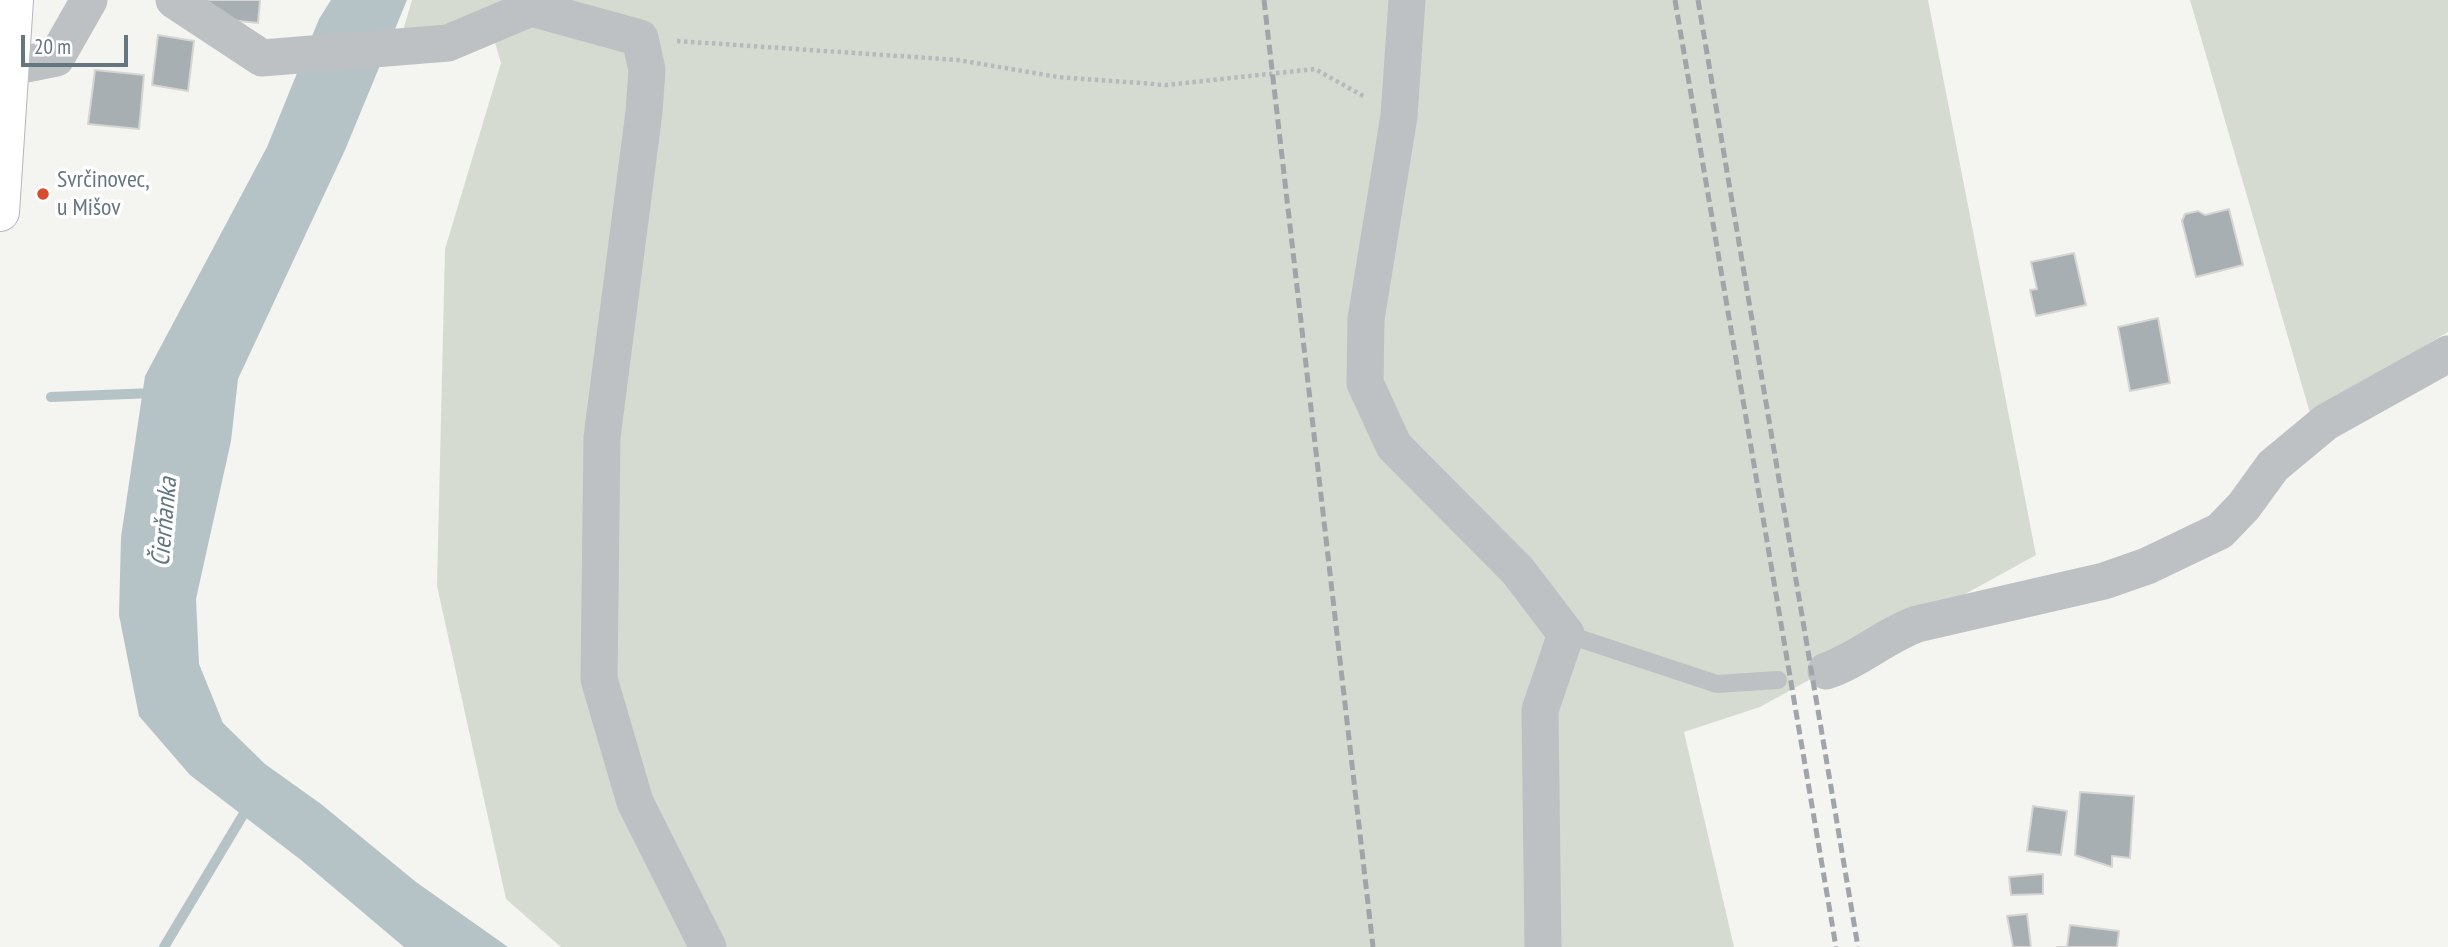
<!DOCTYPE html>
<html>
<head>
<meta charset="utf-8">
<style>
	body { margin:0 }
	#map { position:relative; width:2448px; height:947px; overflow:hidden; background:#f4f4f1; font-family:"PT Sans Narrow",sans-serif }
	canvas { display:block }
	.scale { position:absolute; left:21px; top:35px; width:107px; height:32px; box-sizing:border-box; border:4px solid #657680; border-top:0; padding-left:9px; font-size:21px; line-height:24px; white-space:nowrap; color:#657680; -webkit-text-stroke:5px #fff; paint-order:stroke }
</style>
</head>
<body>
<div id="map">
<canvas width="2448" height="947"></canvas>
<div class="scale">20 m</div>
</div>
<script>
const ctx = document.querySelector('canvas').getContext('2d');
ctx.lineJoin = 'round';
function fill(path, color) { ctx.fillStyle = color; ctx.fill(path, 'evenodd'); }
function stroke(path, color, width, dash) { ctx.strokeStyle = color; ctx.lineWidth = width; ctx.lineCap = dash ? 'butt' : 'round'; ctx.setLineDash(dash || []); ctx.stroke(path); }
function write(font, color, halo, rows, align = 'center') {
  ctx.font = font + ' "PT Sans Narrow",sans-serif'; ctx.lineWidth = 7; ctx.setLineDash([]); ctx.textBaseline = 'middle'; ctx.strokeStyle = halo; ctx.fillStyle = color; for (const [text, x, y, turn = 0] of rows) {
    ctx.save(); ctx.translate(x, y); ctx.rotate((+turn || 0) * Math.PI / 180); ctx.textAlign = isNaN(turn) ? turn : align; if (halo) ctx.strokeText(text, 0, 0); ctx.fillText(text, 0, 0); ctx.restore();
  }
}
fill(new Path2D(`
	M412,0H1928L2036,555L1760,707L1684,732L1734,947H561L506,899L437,586L445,249L501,63L487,15L446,30L402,34Z
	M2190,0H2448V332L2310,413Z`), '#d6dbd2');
fill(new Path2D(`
	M331,0H407L345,150L238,379L231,441L196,599L199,664L223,723L265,764L321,804L416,882L508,947H404L301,860L190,775L139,716L119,615L121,537L145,376L267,147L319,19Z`), '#b6c3c6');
stroke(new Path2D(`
	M51,397L154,393
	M164,947L249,805`), '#b6c3c6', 10);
const building = new Path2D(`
	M205,0H260L258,23L203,17Z
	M158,35L194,41L188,91L152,85Z
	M95,70L144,75L139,129L88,124Z
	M2229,209L2243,265L2196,277L2182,221L2185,214L2198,211L2205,215Z
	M2074,253L2086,305L2036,316L2030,290L2037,289L2031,262Z
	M2158,318L2170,383L2130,391L2118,327Z
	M2080,792L2134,796L2130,858L2112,856V867L2075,855Z
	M2033,806L2067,811L2061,855L2027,851Z
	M2043,874V894L2011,895L2009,877Z
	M2027,914L2031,947H2013L2007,916Z
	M2070,925L2119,931L2117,947H2057H2067Z`);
fill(building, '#a7afb3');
stroke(building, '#d6d5d3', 2);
const primary = new Path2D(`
	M0,212L14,0`);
stroke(primary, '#b3b7ba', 40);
stroke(new Path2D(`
	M677,41L958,60L1058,77L1166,85L1315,69L1365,97`), '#b7babc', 4.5, [3.5, 3.5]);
stroke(new Path2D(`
	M1566,634L1717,684L1778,680`), '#bdc1c4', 18);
stroke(new Path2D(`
	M174,0L262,58L448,43L531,8L640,38L647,70L644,112L602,437L599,679L635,802L708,947
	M1407,0L1399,116L1366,319L1365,383L1394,446L1518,571L1566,634L1540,710L1543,947
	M11,67L56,58L89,0
	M1826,671C1859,660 1884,636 1917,624L2104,581L2147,566L2220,531L2244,506L2273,466L2326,422L2448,354`), '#bdc1c4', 37);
stroke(primary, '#fff', 38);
stroke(new Path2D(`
	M1264,0L1373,947
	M1675,0L1836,947
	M1698,0L1858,947`), '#9fa5a9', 5, [10, 5]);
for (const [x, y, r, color] of [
	[43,194,7,"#d74b2e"]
]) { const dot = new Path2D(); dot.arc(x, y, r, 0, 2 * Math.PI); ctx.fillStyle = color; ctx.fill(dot); stroke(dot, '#fff', 2.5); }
write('24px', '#657680', '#fff', [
	["Svrčinovec,",57,180],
	["u Mišov",57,208]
], 'left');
write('italic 26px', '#61777d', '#fff', [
	["Čierňanka",165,522,-85]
]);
</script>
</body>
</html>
